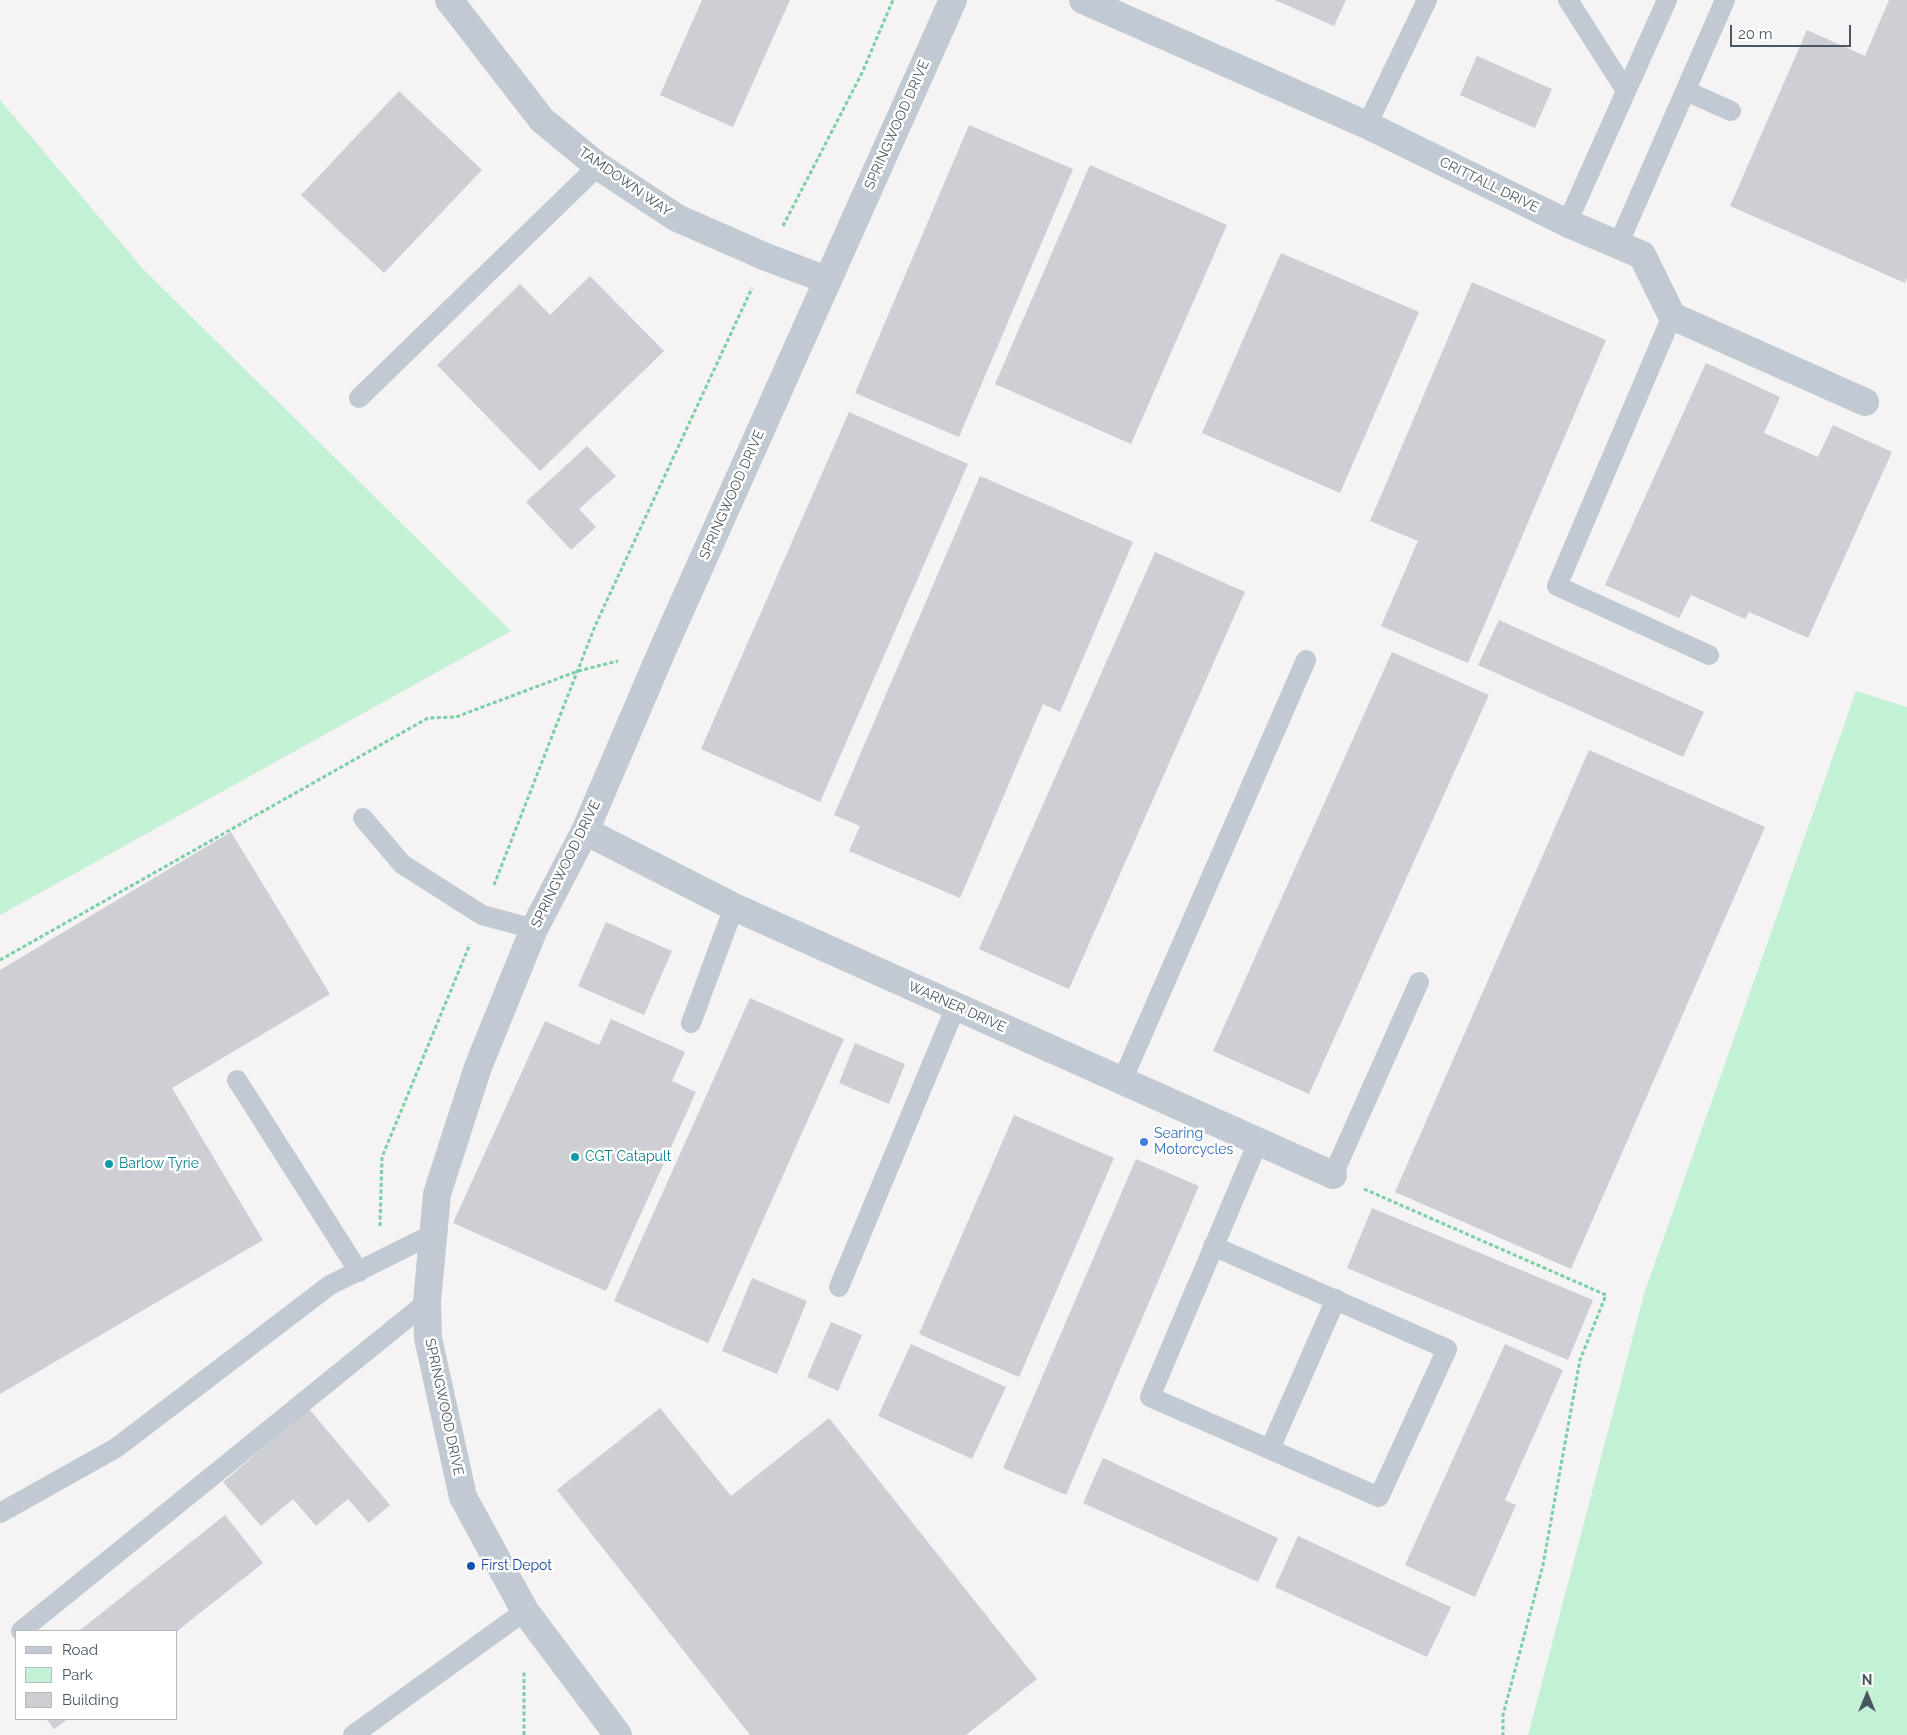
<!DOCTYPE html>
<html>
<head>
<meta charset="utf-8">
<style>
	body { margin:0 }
	#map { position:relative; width:1907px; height:1735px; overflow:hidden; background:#f5f3f3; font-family:Raleway,sans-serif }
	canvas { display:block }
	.legend { position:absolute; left:15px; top:1630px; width:162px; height:90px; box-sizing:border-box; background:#fff; border:1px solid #b7bbc0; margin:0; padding:6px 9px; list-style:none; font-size:15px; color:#4a5661 }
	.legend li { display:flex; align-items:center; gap:10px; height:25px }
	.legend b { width:25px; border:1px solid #b7bbc0 }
	.north { position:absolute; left:1842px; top:1670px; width:50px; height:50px; -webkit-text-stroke:4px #fff; paint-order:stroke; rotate:0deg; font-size:14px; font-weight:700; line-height:20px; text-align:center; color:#4a5661 }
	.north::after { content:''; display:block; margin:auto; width:18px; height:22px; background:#4a5661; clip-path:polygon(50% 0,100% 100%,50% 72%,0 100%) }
	.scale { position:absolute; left:1730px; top:25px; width:121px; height:22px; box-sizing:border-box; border:2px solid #4a5661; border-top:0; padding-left:6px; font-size:15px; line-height:18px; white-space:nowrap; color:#4a5661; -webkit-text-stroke:4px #fff; paint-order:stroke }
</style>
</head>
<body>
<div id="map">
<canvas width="1907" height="1735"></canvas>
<ul class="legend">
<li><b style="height:6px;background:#c1cad2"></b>Road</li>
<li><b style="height:14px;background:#c3f1d5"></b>Park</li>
<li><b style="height:14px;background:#cdcfd5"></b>Building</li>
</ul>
<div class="north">N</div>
<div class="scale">20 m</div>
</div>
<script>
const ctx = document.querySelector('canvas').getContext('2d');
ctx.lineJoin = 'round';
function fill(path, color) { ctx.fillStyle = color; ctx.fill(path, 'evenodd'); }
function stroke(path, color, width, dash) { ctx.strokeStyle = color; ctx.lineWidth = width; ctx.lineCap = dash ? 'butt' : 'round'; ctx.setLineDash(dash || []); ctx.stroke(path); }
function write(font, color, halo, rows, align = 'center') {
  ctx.font = font + ' Raleway,sans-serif'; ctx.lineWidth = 5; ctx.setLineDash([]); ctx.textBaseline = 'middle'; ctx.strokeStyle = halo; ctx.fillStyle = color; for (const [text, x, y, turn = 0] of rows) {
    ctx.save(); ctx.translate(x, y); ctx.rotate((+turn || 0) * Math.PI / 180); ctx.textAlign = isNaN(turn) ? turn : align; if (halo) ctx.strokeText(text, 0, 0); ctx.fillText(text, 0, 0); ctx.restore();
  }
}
fill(new Path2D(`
	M0,100L143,269L511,631L0,915Z
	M1856,691L1907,707V1735H1528L1645,1291Z`), '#c3f1d5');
fill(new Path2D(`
	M702,0H790L733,127L660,95Z
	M1275,0H1346L1334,26Z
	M1889,0H1907V278L1905,283L1730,206L1807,30L1865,56Z
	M1477,56L1552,89L1535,128L1460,95Z
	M399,91L482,170L384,273L301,195Z
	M969,125L1073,169L959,437L855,393Z
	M1090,165L1227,225L1131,444L995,384Z
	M1281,253L1419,312L1340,493L1202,433Z
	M590,276L664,351L540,471L437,365L520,284L550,315Z
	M1472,282L1606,340L1468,663L1381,626L1418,541L1370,521Z
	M1706,363L1780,397L1764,433L1818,457L1833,425L1892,452L1808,638L1749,612L1745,619L1691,595L1679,618L1605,585Z
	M849,412L968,464L820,802L701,749Z
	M587,446L616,476L579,509L596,527L571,550L526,502Z
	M980,476L1133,542L1060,712L1043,704L960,898L849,851L860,826L834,815Z
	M1155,552L1245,592L1069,989L979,949Z
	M1499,620L1704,712L1683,757L1478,665Z
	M1392,652L1489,695L1309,1094L1213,1051Z
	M1589,750L1765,827L1571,1269L1395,1192Z
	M231,832L330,994L172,1088L263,1240L0,1394V970Z
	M606,922L672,951L644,1015L578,986Z
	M750,998L844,1039L708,1343L614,1301Z
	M611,1019L685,1052L672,1081L696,1092L606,1291L453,1223L545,1021L599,1045Z
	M855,1043L905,1064L889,1104L839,1083Z
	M1014,1115L1114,1158L1019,1377L919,1334Z
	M1136,1159L1199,1186L1066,1495L1003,1468Z
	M1372,1208L1593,1300L1568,1360L1347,1268Z
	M752,1278L807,1301L777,1374L722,1351Z
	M831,1322L862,1335L838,1391L807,1377Z
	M911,1344L1006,1387L972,1459L878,1416Z
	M1505,1344L1563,1370L1505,1500L1516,1505L1475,1597L1405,1565Z
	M660,1408L731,1496L829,1418L1037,1679L966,1735H750L557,1490Z
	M309,1409L390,1505L369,1523L348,1499L316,1526L293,1499L261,1526L223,1482Z
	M1103,1458L1278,1538L1258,1582L1083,1503Z
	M225,1515L263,1563L176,1632L79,1631Z
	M1298,1536L1451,1607L1427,1657L1275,1587Z
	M46,1719H68L54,1729Z`), '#cdcfd5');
stroke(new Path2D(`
	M783,226L862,73L893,0
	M494,885L595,626L752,288
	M0,960L428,718L456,717L578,671L618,661
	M1364,1189L1606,1295L1580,1360L1543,1565L1503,1715V1735
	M380,1226L382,1157L470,944
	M524,1735V1671`), '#7ad0a6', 3, [4, 2.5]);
stroke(new Path2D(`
	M1568,0L1626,91
	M1686,91L1731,111
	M1367,125L1427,0
	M1567,223L1667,0
	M1618,245L1725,0
	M1672,316L1557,586L1709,655
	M359,398L598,166
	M363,818L402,864L482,915L534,929
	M691,1023L734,907
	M237,1080L359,1272
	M1122,1081L1306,660
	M1333,1175L1419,982
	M1213,1246L1447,1349L1379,1497L1150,1397L1258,1142
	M839,1287L956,1006
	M1270,1449L1336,1299
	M0,1513L116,1448L330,1285L433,1234
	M21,1631L427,1302
	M353,1735L525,1611`), '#c1cad2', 20);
stroke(new Path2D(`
	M449,0L542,120L598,166L677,218L766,257L827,280
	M1083,0L1367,125L1567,223L1642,255L1672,316L1865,402
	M585,831L734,907L1333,1175`), '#c1cad2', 28);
stroke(new Path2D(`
	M618,1735L525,1611L463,1497L428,1338L427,1302L437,1194L478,1067L534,929L585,831L662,651L953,0`), '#c1cad2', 28);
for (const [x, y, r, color] of [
	[1144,1142,5,"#3f7fe0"],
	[575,1157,5,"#0f9aa8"],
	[109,1164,5,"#0f9aa8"],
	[471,1566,5,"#1a4fb4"]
]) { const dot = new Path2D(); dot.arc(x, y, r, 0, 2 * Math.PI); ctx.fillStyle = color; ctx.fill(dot); stroke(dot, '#fff', 2); }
write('14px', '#4a5661', '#fff', [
	["SPRINGWOOD DRIVE",897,125,-66],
	["TAMDOWN WAY",625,182,35],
	["CRITTALL DRIVE",1489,185,26],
	["SPRINGWOOD DRIVE",732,495,-66],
	["SPRINGWOOD DRIVE",566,864,-64],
	["WARNER DRIVE",957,1007,24],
	["SPRINGWOOD DRIVE",444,1407,78]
]);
write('14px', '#366cbe', '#fff', [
	["Searing",1154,1134],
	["Motorcycles",1154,1150]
], 'left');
write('14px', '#0d838f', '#fff', [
	["CGT Catapult",585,1157],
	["Barlow Tyrie",119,1164]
], 'left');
write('14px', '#164399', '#fff', [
	["First Depot",481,1566]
], 'left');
</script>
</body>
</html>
